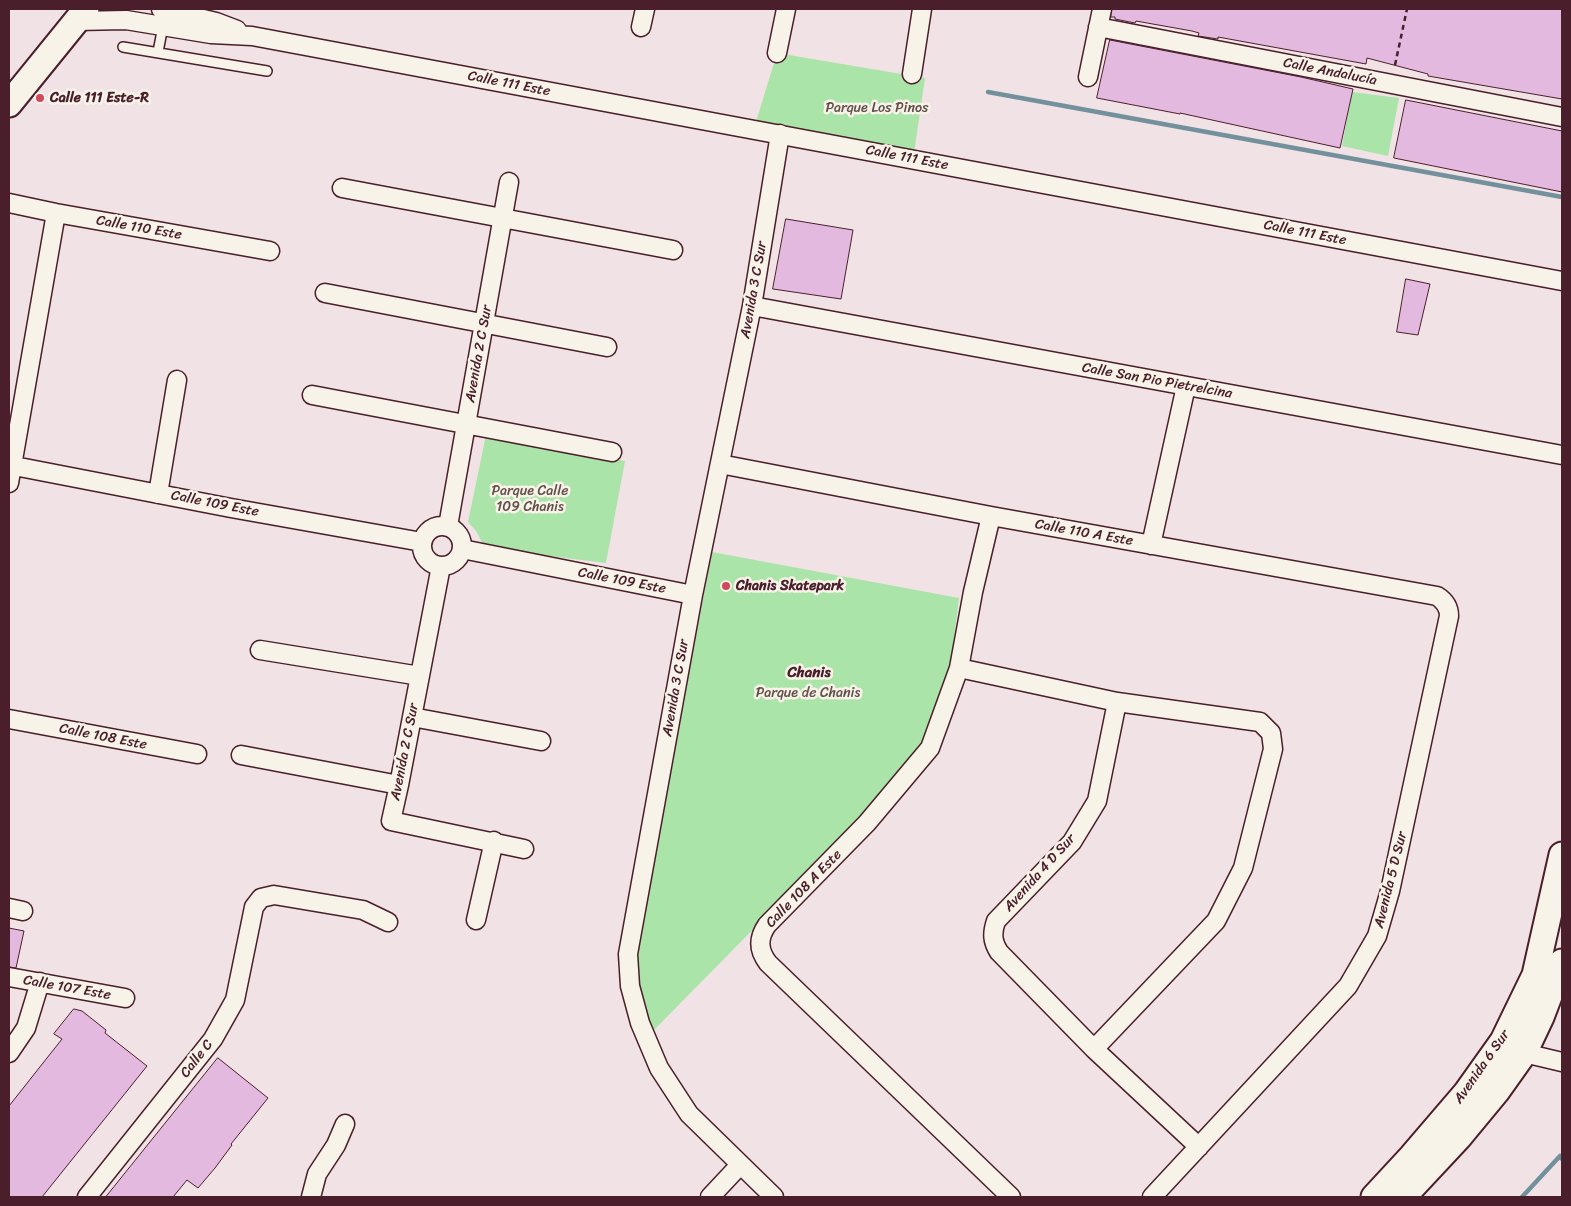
<!DOCTYPE html>
<html>
<head>
<meta charset="utf-8">
<style>
	body { margin:0 }
	#map { position:relative; width:1571px; height:1206px; overflow:hidden; background:#f1e2e5; font-family:Sriracha,sans-serif }
	canvas { display:block }
	.frame { position:absolute; inset:0; border:10px solid #4a1f2b; pointer-events:none }
</style>
</head>
<body>
<div id="map">
<canvas width="1571" height="1206"></canvas>
<div class="frame"></div>
</div>
<script>
const ctx = document.querySelector('canvas').getContext('2d');
ctx.lineJoin = 'round';
function fill(path, color) { ctx.fillStyle = color; ctx.fill(path, 'evenodd'); }
function stroke(path, color, width, dash) { ctx.strokeStyle = color; ctx.lineWidth = width; ctx.lineCap = dash ? 'butt' : 'round'; ctx.setLineDash(dash || []); ctx.stroke(path); }
function write(font, color, halo, rows, align = 'center') {
  ctx.font = font + ' Sriracha,sans-serif'; ctx.lineWidth = 5; ctx.setLineDash([]); ctx.textBaseline = 'middle'; ctx.strokeStyle = halo; ctx.fillStyle = color; for (const [text, x, y, turn = 0] of rows) {
    ctx.save(); ctx.translate(x, y); ctx.rotate((+turn || 0) * Math.PI / 180); ctx.textAlign = isNaN(turn) ? turn : align; if (halo) ctx.strokeText(text, 0, 0); ctx.fillText(text, 0, 0); ctx.restore();
  }
}
fill(new Path2D(`
	M777,53L925,78L914,153L756,122Z
	M1352,92L1399,98L1388,156L1342,146Z
	M486,435L625,461L606,563L485,548L476,531L468,522Z
	M712,552L959,598L950,671L925,743L854,827L652,1032L641,997L634,955Z`), '#abe4a8');
stroke(new Path2D(`
	M988,92L1562,197
	M1522,1197L1560,1156L1562,1159`), '#72919d', 4.5);
const building = new Path2D(`
	M1112,9H1562V99L1428,76V74L1367,58L1366,64L1218,37V39L1198,36L1199,33L1192,31L1136,21L1135,23L1115,19V17H1111Z
	M1110,40L1301,77L1353,89L1340,148L1180,113V114L1097,98Z
	M1406,100L1562,131V192L1394,158Z
	M786,219L853,230L841,299L773,289Z
	M1406,279L1430,284L1418,335L1397,332Z
	M9,928L24,931L16,968L9,967Z
	M74,1009L82,1011L106,1030L105,1033L147,1066L42,1197H9V1106L62,1039L54,1034Z
	M218,1058L268,1098L231,1144L232,1145L215,1168L198,1188L187,1180L173,1197H106Z`);
fill(building, '#e3b9df');
stroke(building, '#4a1f2b', 1);
const lane = new Path2D(`
	M123,47L267,71
	M158,52L163,26`);
const street = new Path2D(`
	M161,9L216,22L237,30
	M76,21L126,20L211,34L252,36L1562,281
	M641,27L645,9
	M1098,27L1562,117
	M777,53L786,9
	M912,74L922,9
	M1088,77L1102,9
	M342,188L673,250
	M9,203L56,213L270,251
	M325,293L607,347
	M752,306L1562,455
	M312,395L612,452
	M720,464L991,516L1437,596C1445,601 1449,607 1449,616L1390,891L1377,936L1348,986L1152,1197
	M9,465L231,508L422,542
	M9,483L56,213
	M158,494L177,380
	M991,516L973,592L959,668L930,748L867,823L767,925C758,938 758,950 768,963L1011,1197
	M422 546a20 20 0 1 1 40 0a20 20 0 1 1-40 0Z
	M448,526L509,182
	M1151,545L1186,386
	M462,549L693,595
	M441,566L399,785L391,821L524,849
	M260,650L420,676
	M959,668L1117,702L1260,722L1271,733L1273,749L1243,868L1216,921L1094,1049
	M1117,702L1097,801L1072,842L996,921C992,933 992,941 999,952L1094,1049L1199,1147
	M412,717L541,741
	M9,719L197,754
	M241,755L399,785
	M9,908L23,911
	M476,920L494,841
	M9,977L125,998
	M1515,1048L1524,1053L1562,1062
	M9,1053L26,1028L40,982
	M87,1197L213,1039L235,1000L254,907L261,898L274,895L363,910L388,922
	M311,1197L317,1174L336,1145L345,1124
	M710,1197L740,1165
	M774,1197L689,1114L659,1068L640,1023L630,986L628,954L693,595L752,306L780,134`);
const secondary = new Path2D(`
	M9,104L86,9
	M1374,1197L1412,1156L1466,1093L1503,1041L1535,975L1562,855
	M1403,1197L1459,1137L1497,1091L1524,1053L1541,1017L1562,962`);
stroke(lane, '#4a1f2b', 12);
stroke(street, '#4a1f2b', 21);
stroke(secondary, '#4a1f2b', 29);
stroke(new Path2D(`
	M1395,65L1407,9`), '#4a1f2b', 2.5, [5, 4]);
stroke(lane, '#f7f3e8', 9);
stroke(street, '#f7f3e8', 18);
stroke(secondary, '#f7f3e8', 25);
for (const [x, y, r, color] of [
	[40,98,5,"#d1495b"],
	[726,586,5,"#d1495b"]
]) { const dot = new Path2D(); dot.arc(x, y, r, 0, 2 * Math.PI); ctx.fillStyle = color; ctx.fill(dot); stroke(dot, '#f7f3e8', 2); }
write('14px', '#4a1f2b', '#f7f3e8', [
	["Calle Andalucía",1330,72,11],
	["Calle 111 Este",509,84,11],
	["Calle 111 Este",907,158,11],
	["Calle 110 Este",139,228,10],
	["Calle 111 Este",1305,233,11],
	["Avenida 3 C Sur",754,290,-80],
	["Avenida 2 C Sur",479,354,-80],
	["Calle San Pio Pietrelcina",1157,381,10],
	["Calle 109 Este",215,504,11],
	["Calle 110 A Este",1084,533,10],
	["Calle 109 Este",622,581,11],
	["Avenida 3 C Sur",676,688,-80],
	["Calle 108 Este",103,737,11],
	["Avenida 2 C Sur",405,752,-79],
	["Avenida 4 D Sur",1040,873,-48],
	["Avenida 5 D Sur",1391,880,-76],
	["Calle 108 A Este",804,889,-46],
	["Calle 107 Este",67,988,10],
	["Calle C",197,1059,-52],
	["Avenida 6 Sur",1482,1067,-55]
]);
write('bold 14px', '#4a1f2b', '#f7f3e8', [
	["Calle 111 Este-R",50,98],
	["Chanis Skatepark",736,586]
], 'left');
write('14px', '#62504a', '#f7f3e8', [
	["Parque Los Pinos",877,108],
	["Parque Calle",530,491],
	["109 Chanis",530,507],
	["Parque de Chanis",808,693]
]);
write('bold 15px', '#4a1f2b', '#f7f3e8', [
	["Chanis",809,673]
]);
</script>
</body>
</html>
